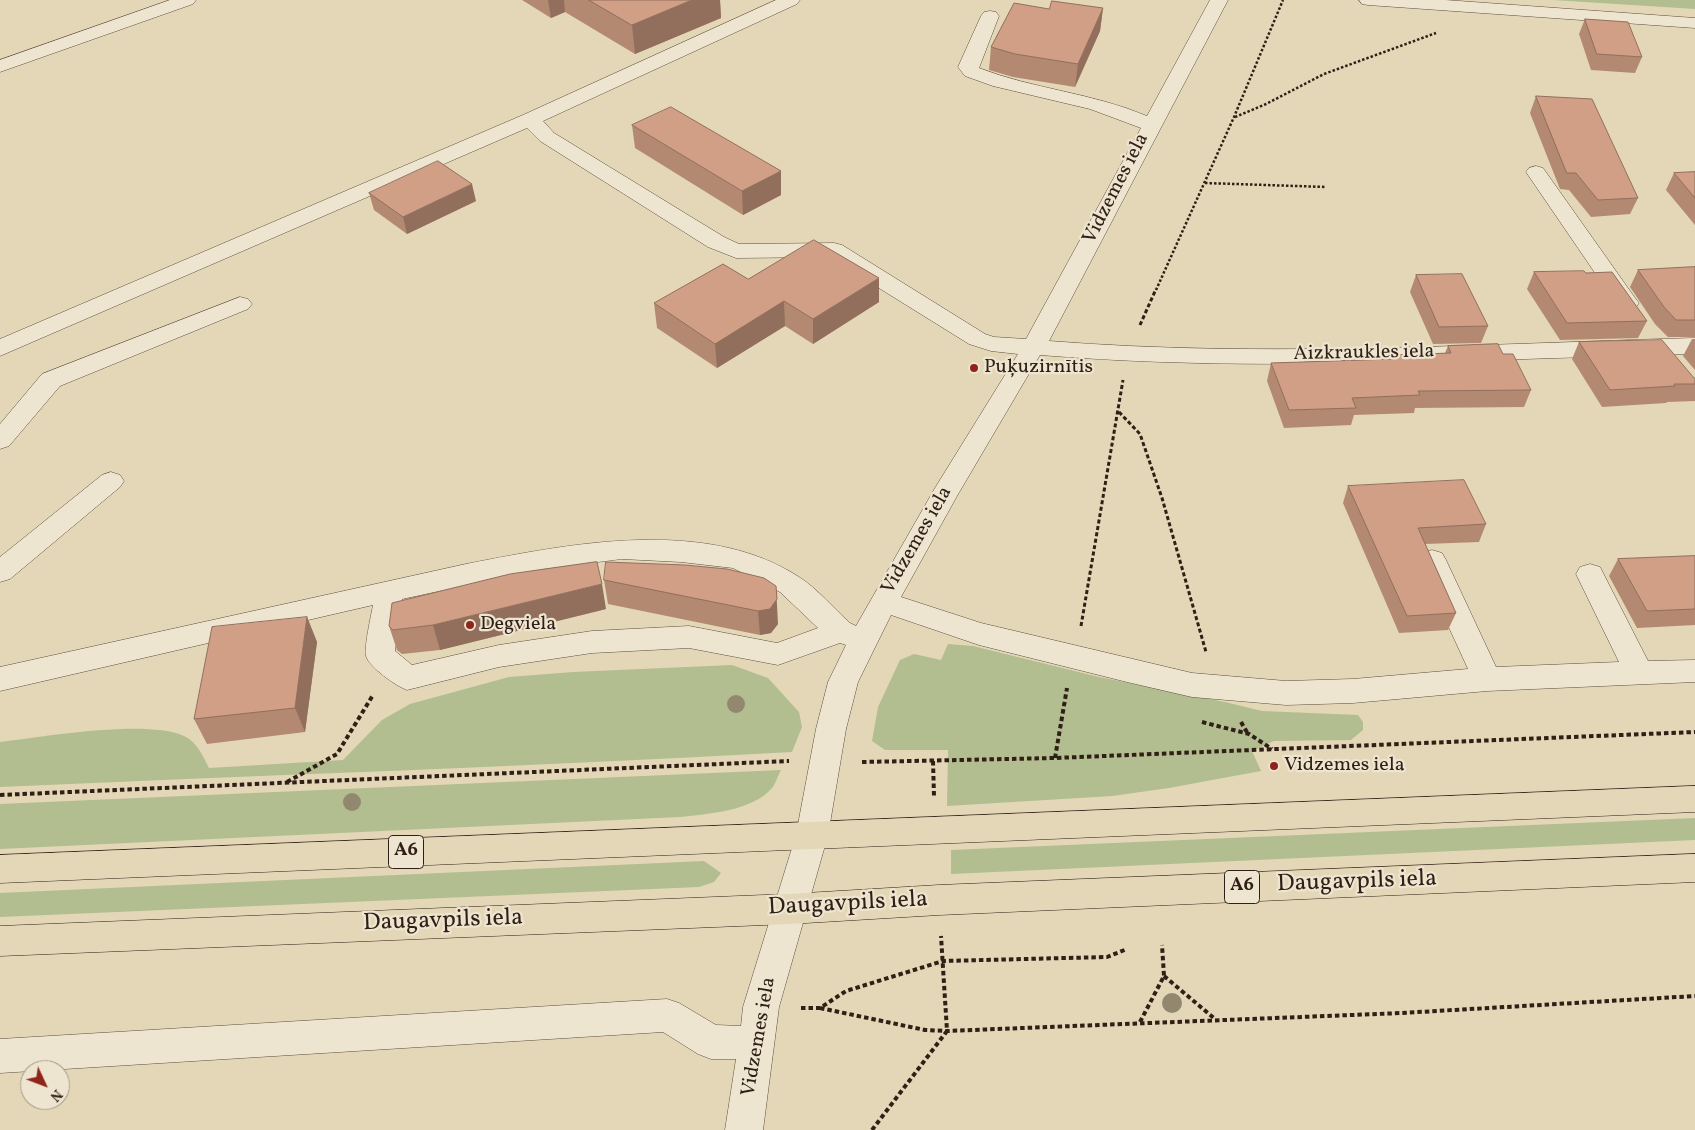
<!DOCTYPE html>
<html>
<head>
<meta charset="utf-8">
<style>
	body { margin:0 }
	#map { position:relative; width:1695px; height:1130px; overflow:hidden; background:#e3d7b7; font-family:Vollkorn,serif }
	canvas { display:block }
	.north { position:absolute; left:20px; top:1060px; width:50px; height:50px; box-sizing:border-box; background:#ede5d0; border:1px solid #a19686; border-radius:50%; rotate:133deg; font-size:14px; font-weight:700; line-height:20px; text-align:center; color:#301f16 }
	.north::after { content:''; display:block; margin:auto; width:18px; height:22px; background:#8f2418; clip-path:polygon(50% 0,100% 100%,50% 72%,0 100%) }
</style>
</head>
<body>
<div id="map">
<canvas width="1695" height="1130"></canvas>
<div class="north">N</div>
</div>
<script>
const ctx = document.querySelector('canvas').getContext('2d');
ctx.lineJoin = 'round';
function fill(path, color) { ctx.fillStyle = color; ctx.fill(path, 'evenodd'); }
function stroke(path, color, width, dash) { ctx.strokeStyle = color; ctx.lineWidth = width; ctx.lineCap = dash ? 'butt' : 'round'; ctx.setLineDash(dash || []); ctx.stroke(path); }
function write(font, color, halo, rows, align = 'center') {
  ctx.font = font + ' Vollkorn,serif'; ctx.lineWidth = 4.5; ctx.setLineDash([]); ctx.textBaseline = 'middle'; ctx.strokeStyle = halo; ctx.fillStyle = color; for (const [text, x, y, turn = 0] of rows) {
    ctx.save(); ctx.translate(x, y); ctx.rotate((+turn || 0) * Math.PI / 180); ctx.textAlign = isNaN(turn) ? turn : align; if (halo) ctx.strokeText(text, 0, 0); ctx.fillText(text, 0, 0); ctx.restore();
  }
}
fill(new Path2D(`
	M1553,0H1695V9Z
	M948,644L973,646L1099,677L1225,702L1262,711L1358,715L1363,722V730L1351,740L1274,741L1252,751L1261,771L1169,788L1112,796L947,806L948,750H885L872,741L878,707L900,660L914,654L941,660Z
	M732,665L768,678L799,712L802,727L792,752C528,767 264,775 0,787V742C44,737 145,719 184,736C197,742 203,756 209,768L343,760L382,720L410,704L509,677L573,672Z
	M781,770C778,775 776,783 772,788C753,811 707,814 680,817L0,849V804Z
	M1695,818V840L951,874V850Z
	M704,861L721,873L714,882L699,887L0,917V893Z`), '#b2be8f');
const minor = new Path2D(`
	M170,0H196L193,4L0,72V60Z
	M776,0H800L797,4L543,121L554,133L724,237L739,244L834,243L842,245L985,334L994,337L1026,339L1141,128L1090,109L993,86L965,76L958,67L981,16L984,12L990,11L996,12L999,16L979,68C1033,89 1093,93 1147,116L1210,0H1228L1049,341C1263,358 1480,344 1695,338V354C1477,359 1258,373 1040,355L957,496L901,597L981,623L1192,673L1286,681L1353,679L1468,669L1418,560L1422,553L1432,550L1442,553L1446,560L1496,667L1619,662L1576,574L1580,567L1590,564L1600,567L1648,661L1695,660V682L1487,691L1353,703L1286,705L1192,697L1127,682L979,645L891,615L858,682L846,729L828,835L779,1007L763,1130H725L736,1059H711L698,1054L663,1032L0,1073V1039L667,999L679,1003L716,1025L741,1026L743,1007L796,835L816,729L828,682L846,645L840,643L778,665L689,648L592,653L499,667L407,690C396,686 369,667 366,656C364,647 371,616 373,605L0,691V667L466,564C569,544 705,516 799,577C818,589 834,609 850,623L856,626L935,488L1018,354L991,351L969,344L829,257L736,258L708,247L540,141L527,128L0,356V339L523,115ZM622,559L681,562L733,568L780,592L818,628L777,643L689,626L592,631L499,645L412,665L395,651L402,599L543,569Z
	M1359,0H1445L1695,18V28L1368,5L1362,4Z
	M1536,166L1543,168L1635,298L1639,303L1635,308L1627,310L1619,308L1526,172L1529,168Z
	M240,297L248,299L252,304L248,309L60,386L9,446L0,449V424L42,374Z
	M111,472L120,475L124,481L120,487L10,579L0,582V557L102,475Z`);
const highway = new Path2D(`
	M1695,786V812L0,883V855Z
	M1695,854V882L939,915L789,924L0,956V926L789,894L939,885Z`);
stroke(minor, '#5d4d3e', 1);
stroke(highway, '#301f16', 1);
stroke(new Path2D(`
	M1235,117L1266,104L1324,74L1436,33
	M1205,183L1326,187
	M1156,290L1234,117L1283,0`), '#301f16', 2.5, [2.5, 2]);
stroke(new Path2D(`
	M1140,325L1156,289
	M1119,412L1140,434L1162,498L1206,652
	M1081,626L1123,380`), '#301f16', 3, [4, 2.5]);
stroke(new Path2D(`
	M1202,722L1249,734L1272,749
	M1241,722L1248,734
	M1055,758L1067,688
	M933,761L934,796
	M862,762L1055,758L1695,732
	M287,782L337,754L373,695
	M0,795L789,761
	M1164,976L1215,1019
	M801,1008H820L846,991L943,961L1107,957L1127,949
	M820,1008L925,1030L947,1031L1402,1013L1695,996
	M1140,1022L1164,976L1162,945
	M872,1130L947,1031L941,936`), '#301f16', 4, [4.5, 3]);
fill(minor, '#ede5d0');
fill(highway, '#e3d7b7');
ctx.fillStyle = '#92886f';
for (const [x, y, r] of [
	[736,704,9],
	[352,802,9],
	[1172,1003,10]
]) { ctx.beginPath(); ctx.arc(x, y, r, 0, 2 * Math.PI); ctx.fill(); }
fill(new Path2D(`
	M522,0H720L721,18L635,54L565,12L551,18Z
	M1103,8L1100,31L1075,87L1013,77L989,70L991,47L1049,9Z
	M1585,19L1642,57L1635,73L1591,70L1579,34Z
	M1536,96L1638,198L1630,214L1591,217L1569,190L1560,189L1530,113Z
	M632,125L781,171V195L743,215L635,148Z
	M1695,172V225L1666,190L1674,173Z
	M369,193L476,201L407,234L374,210Z
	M1695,267V337H1668L1655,324L1630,287L1638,270Z
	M1534,272L1586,273L1647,321L1638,338L1560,340L1527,289Z
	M1416,275L1488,326L1481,343L1433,344L1410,292Z
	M748,279L879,302L813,344L785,326L717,368L657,328L654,303Z
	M1692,339H1695V370L1683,356Z
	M1579,342L1695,378V401L1667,402L1666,403L1602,407L1572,359Z
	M1448,346L1503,354L1531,390L1524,407L1415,408L1414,413L1354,415L1351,425L1284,428L1267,381L1271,363L1390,359L1392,355L1445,353Z
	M1348,486L1486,524L1479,542L1425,544L1456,613L1448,630L1399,633L1343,503Z
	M1695,556V625L1637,628L1609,576L1618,559Z
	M727,569L778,624L771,633L760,635L608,604L604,580Z
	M606,609L440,650L402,654L397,650L389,626Z
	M307,617L317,642L305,732L207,744L194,719Z`), '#b38972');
fill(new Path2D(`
	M548,0H564L565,12L551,18Z
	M692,0H720L721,18L635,54L632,25Z
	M1103,8L1100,31L1075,87L1078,64Z
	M781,171V195L743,215L742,191Z
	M472,184L476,201L407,234L403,217Z
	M879,278V302L813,344V319Z
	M784,301L785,326L717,368L715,344Z
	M602,584L606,609L440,650L433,625Z
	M776,586L778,624L771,633L760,635L758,611Z
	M307,617L317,642L305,732L295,708Z`), '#926f5d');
const building = new Path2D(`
	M589,0H692L632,25Z
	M1052,1L1103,8L1078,64L1015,54L991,47L1014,3L1049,9Z
	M1585,19L1628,22L1642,57L1597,54Z
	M1536,96L1592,99L1638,198L1598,200L1576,173H1567Z
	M671,107L781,171L742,191L632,125Z
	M438,161L472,184L403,217L369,193Z
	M1695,172V198L1674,173Z
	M814,240L879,278L813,319L784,301L715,344L654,303L723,264L748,279Z
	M1695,267V320H1676L1664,307L1638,270Z
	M1584,271L1586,273L1612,272L1647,321L1567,323L1534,272Z
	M1462,274L1488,326L1439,327L1416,275Z
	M1662,340L1694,378H1695V384H1674L1675,386L1610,390L1579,342Z
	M1498,344L1503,354H1513L1531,390L1418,391L1420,395L1352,398L1356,408L1289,410L1271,363L1393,359L1392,355L1451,353L1448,346Z
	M1464,480L1486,524L1418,528L1456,613L1407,616L1348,486Z
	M1695,556V609L1647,611L1618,559Z
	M597,562L602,584L433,625L393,630L389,626L392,603L510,574Z
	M606,562L685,565L727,569L764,578L776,586L777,599L770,609L758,611L604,580Z
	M307,617L295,708L194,719L212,627Z`);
fill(building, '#d09f85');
stroke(building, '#926f5d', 1);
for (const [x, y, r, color] of [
	[974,368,5,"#8f2418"],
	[470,625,5,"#8f2418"],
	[1274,766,5,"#8f2418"]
]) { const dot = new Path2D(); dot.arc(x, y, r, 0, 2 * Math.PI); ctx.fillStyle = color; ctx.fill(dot); stroke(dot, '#ede5d0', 2); }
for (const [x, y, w] of [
	[406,852,35],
	[1242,887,35]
]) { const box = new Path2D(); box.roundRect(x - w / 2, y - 16.5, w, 33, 4); ctx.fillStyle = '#ede5d0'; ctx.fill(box); stroke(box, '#301f16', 1); }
write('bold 19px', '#301f16', null, [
	["A6",406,852],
	["A6",1242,887]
]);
write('20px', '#301f16', '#ede5d0', [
	["Vidzemes iela",1117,189,-63],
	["Aizkraukles iela",1364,354,-1],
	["Vidzemes iela",918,541,-60],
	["Vidzemes iela",760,1037,-80]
]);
write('20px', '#301f16', '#ede5d0', [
	["Puķuzirnītis",984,368],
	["Degviela",480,625],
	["Vidzemes iela",1284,766]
], 'left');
write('24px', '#301f16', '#ede5d0', [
	["Daugavpils iela",1357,883,-2],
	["Daugavpils iela",848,905,-3],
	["Daugavpils iela",443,922,-2]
]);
</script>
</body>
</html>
